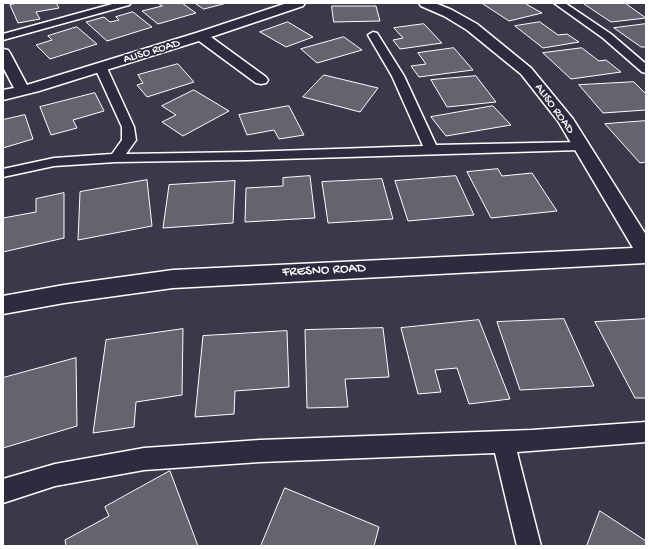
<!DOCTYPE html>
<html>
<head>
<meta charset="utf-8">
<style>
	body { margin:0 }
	#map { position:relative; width:649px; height:549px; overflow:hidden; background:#3c3749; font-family:"Gochi Hand",sans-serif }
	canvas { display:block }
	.frame { position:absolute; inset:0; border:4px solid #fff; pointer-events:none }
</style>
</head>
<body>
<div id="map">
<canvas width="649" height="549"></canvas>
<div class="frame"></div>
</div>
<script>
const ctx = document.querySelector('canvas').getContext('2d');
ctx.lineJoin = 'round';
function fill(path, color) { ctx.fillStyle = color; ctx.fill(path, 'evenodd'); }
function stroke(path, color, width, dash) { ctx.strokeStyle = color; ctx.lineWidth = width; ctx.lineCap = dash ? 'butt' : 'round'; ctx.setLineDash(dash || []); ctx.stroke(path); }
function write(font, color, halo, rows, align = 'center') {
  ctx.font = font + ' "Gochi Hand",sans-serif'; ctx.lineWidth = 3.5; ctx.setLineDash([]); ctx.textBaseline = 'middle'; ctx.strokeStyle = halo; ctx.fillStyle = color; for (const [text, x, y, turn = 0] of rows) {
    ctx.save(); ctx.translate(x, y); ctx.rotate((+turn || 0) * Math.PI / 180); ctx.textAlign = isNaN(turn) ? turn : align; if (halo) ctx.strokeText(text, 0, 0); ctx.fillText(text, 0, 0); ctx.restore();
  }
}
const building = new Path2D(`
	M18,3H56L59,8L36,12L40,19L18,23L10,5Z
	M158,3H182L196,13L158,24L142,11L162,6Z
	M195,3H227L204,9Z
	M488,3H530L526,4L542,13L509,21L483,4Z
	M592,3H625L646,18L611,22L584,4Z
	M332,6H376L380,21L334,22Z
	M133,12L152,27L107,41L86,22L104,17L110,22L119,20L116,17Z
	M288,22L313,37L286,47L260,32Z
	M540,22L558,35L567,34L579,42L543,48L515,26Z
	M424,24L442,43L400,49L393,40L403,38L394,28Z
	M646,24V47H641L614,28Z
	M77,27L97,44L50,59L36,45L52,40L48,36Z
	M344,37L362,50L317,63L301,49Z
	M454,48L473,70L419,77L411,66L426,64L418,53Z
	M582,48L599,61L606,60L621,72L571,79L543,53Z
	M178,64L194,82L147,97L137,85L143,83L138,75Z
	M324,75L378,88L360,112L303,97Z
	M476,76L496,102L447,107L431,80Z
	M634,82L646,94V110L603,113L579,85Z
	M194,90L229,111L183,136L162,122L176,115L162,106Z
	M95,93L104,111L73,120L77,128L51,135L40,107Z
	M289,106L304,135L279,139L274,130L247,135L239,115Z
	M493,106L511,125L446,136L431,117Z
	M25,115L33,139L3,148V120Z
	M646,121V162L640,163L605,124Z
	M498,169L502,176L532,173L557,211L491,218L467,172Z
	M310,176L315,218L245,222L246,188L283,186V178Z
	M456,176L474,215L408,221L395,181Z
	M382,179L393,219L328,223L322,182Z
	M147,180L152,226L78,240L80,192Z
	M235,181L233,223L163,228L169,185Z
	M64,193V238L3,252V218L36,212V199Z
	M564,319L594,386L520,390L497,322Z
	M646,319V398H635L595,322Z
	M479,320L510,399L469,404L457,368L435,370L441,392L418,394L401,328Z
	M383,328L389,377L345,379L348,407L307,408L305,330Z
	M183,329L182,395L136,402L134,427L93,433L106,340Z
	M287,331L289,387L235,391L234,414L195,417L203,336Z
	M76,358L77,426L3,448V378Z
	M170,471L198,546H66L65,540L109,516L105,507Z
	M285,488L379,527L374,546H261Z
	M600,511L646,541V546H587Z`);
fill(building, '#666270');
stroke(building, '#fff', 1);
const service = new Path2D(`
	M116,3H131L129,5L3,40V34Z
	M554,3H565L611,34L646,64V73L642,72L603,38Z
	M373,32L377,33L404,76L436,145L580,142L585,143L587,146L585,149L580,150L247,160L116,162L54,166L3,177V169L54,158L112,154L122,140V127L95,68L101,65L107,68L134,127L136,140L126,154L247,152L423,146L392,76L368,35Z
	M646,422V442L517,452L541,546H517L495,453L260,462L144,470L55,486L3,503V479L55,464L144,448L260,440L532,430Z`);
const minor = new Path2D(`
	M287,3H305L303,6L211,37L266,77L268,80L266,83L261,84L256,83L199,41L39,91L3,100V90L14,88L3,67V49L8,50L10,53L27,85L196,33Z
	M419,3H435L452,10L477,24L531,68L573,119L646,235V263L173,288L64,303L3,314V296L64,285L173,270L633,248L558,121L521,74L467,30L444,16L421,6Z`);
stroke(service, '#fff', 3);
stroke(minor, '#fff', 3);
fill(service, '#2f2a3d');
fill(minor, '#2f2a3d');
write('12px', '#fff', '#2f2a3d', [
	["ALISO ROAD",152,52,-17],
	["ALISO ROAD",554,109,54]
]);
write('14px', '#fff', '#2f2a3d', [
	["FRESNO ROAD",324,271,-3]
]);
</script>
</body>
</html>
